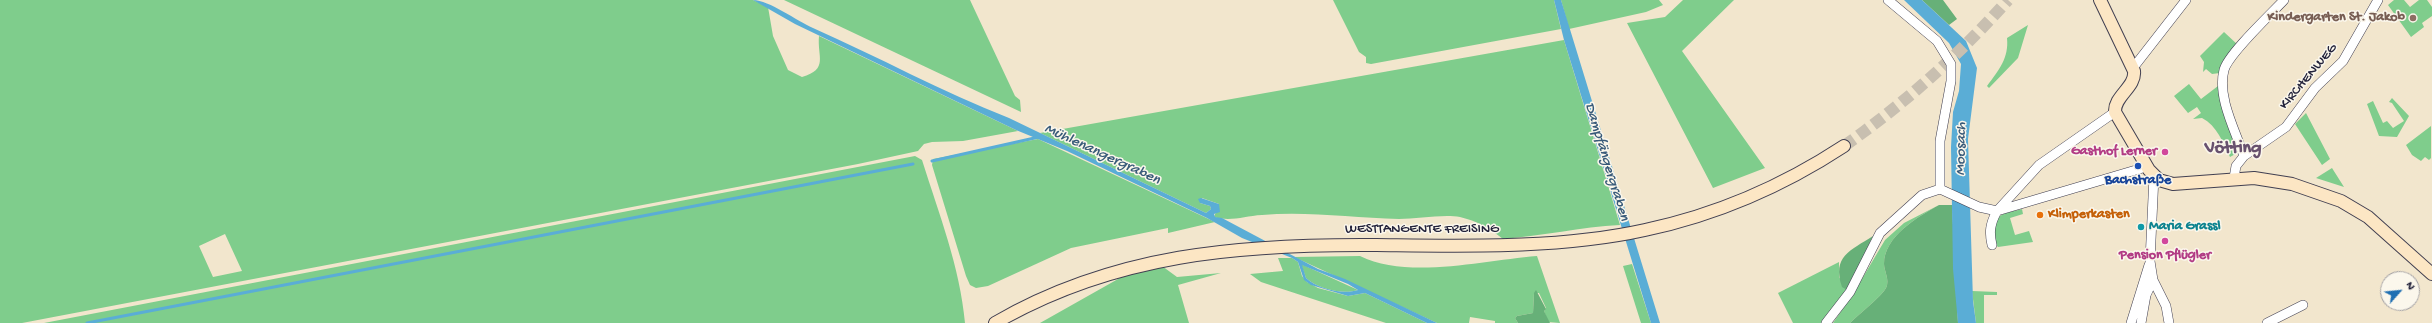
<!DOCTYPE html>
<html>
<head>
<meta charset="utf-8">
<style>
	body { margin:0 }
	#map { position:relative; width:2432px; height:323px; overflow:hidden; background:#f2e6cd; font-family:"Gochi Hand",sans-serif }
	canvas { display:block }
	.north { position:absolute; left:2380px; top:271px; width:40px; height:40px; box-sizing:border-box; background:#fbf7ec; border:1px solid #a4a2a5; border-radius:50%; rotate:63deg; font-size:11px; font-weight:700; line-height:16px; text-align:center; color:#22223b }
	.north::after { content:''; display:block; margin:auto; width:14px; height:18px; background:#1f6fb2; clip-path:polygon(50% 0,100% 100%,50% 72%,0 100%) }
</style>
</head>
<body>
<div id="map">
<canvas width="2432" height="323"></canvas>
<div class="north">N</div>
</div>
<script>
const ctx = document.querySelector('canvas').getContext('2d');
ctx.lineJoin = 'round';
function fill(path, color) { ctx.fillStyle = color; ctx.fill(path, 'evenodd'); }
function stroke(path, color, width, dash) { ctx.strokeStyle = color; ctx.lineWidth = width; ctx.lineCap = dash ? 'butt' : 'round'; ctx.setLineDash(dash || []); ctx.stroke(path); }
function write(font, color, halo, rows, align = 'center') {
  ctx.font = font + ' "Gochi Hand",sans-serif'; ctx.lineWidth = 3; ctx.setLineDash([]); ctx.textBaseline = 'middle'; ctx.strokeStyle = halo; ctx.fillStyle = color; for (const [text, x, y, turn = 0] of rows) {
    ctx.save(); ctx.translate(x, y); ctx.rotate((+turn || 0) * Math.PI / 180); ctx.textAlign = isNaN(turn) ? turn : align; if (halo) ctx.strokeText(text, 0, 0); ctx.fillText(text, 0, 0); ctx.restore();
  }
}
fill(new Path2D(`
	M0,0H753L768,7L773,36L788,70L802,77C829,69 817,57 819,36L1018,131L963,141L932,142L924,144L918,151L858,164L22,323H0ZM225,234L242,271L213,277L199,246Z
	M784,0H970L1015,96L1020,100L1021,112Z
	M1333,0H1554L1561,29L1371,64L1366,63V57L1359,52Z
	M1561,0H1659L1663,5L1646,12L1569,29Z
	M1683,0H1734L1682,51L1765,168L1713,188L1627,23L1665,17Z
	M2394,0H2404L2410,7L2419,0H2427L2432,7V16L2422,23L2424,27L2411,37L2388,5Z
	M2028,25L2018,58L1989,88L1987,86C1999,70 2009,58 2007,38Z
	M2224,32L2238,45L2220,73L2212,74L2206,69L2203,72L2204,62L2200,56Z
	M1564,40L1620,225C1581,227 1542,236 1503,239C1489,228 1477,221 1460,217C1443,214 1417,219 1399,219C1353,218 1307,211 1262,215C1244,216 1231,222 1214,217L1219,204L1202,198L1200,203L1210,206L1211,209L1206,213L1040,133Z
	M2189,84L2201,99L2218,86L2239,152L2230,157C2223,142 2217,126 2202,118L2193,119L2201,113L2197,107L2188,113L2174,96Z
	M2392,98L2409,116L2397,137L2379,136L2367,104L2373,101L2383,123L2387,121L2393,128L2404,121L2392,103L2389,102Z
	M2306,113L2330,159L2322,165L2295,124Z
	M2431,126V158L2429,160L2425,157L2421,161L2412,155L2406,145Z
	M1038,139L1215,222L1168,233V228L1071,248L988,286L976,288L970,285L966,276L932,165L933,159Z
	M915,156L922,160C939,214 960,267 965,323H44Z
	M2332,168L2344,187L2316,178Z
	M1939,205C1918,217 1884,236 1884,264C1884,271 1890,280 1886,288C1882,296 1858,315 1850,323H1833L1853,294L1885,240L1904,223Z
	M2022,209L2023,214L2010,218L2015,235L2029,231L2033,242L1998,247C1992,241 1992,222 2000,216C2005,212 2015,211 2022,209Z
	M1360,256C1408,280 1485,260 1537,256L1560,323L1548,322L1544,311L1546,308L1539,293H1534L1533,313L1517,316L1515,318L1518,323H1495V321L1470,317L1469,323H1437L1294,257Z
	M1278,258H1292L1298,262L1302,276L1307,282L1318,288L1348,296L1365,293L1427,323H1386L1261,282L1250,274L1283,271Z
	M1839,262V277L1847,290L1822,323H1793L1778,293Z
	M1301,264L1358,290C1343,295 1318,289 1306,278Z
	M1632,264L1651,323H1641L1623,266Z
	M1162,266L1177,277L1221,273L1178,285L1189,323H1040L1134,270Z
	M1972,291L1997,292V295H1984V323H1976Z`), '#7fcd8c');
fill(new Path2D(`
	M1922,0H1943L1957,19L1949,25Z
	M1939,205H1952L1958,323H1850C1858,315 1882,296 1886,288C1890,280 1884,271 1884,264C1884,236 1918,217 1939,205Z
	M1873,236L1847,290L1842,287C1832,256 1850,251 1873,236Z
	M1536,290L1546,309L1544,311L1550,323H1518L1515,318L1517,316L1533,313L1534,293Z`), '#67b078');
fill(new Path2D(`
	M753,0C769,0 797,21 813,28C879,57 942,92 1009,118L1206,213L1211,209L1210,206L1200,203L1198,199L1201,198L1219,204L1220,212L1214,214L1215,217L1222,218L1318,269L1345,279L1437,323H1427L1365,293L1348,296L1311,285L1304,280L1298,262L1292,258L1242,238L1207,218L1067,151L1016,130L795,24ZM1302,265L1348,284L1358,290C1343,295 1318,289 1306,278Z
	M1554,0H1561L1660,323H1651L1564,40Z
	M1904,0H1922L1966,41L1977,68L1968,139L1973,301L1976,323H1958L1953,269L1951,147L1953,112L1959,91L1961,64L1949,43Z`), '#5aadd6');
stroke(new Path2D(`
	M932,161L1039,137
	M87,323L913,164`), '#5aadd6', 3);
stroke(new Path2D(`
	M1844,146C1904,104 1959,55 2008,0`), '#c8bfb0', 12, [12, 6]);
const minor = new Path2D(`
	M1888,0L1937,41L1951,64V81L1940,141V189
	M2133,68L2186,0
	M2244,156C2235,130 2217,97 2224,70C2228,54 2271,14 2284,0
	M2154,176L2150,261L2153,280L2166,306L2169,323
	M2234,178L2236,166L2244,156L2286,127L2315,88L2343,61L2378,0
	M1992,245C1989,232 1990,224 1997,211L2146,167
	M1826,323L1850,292L1880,233L1922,195L1940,189L1979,207L1997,211L2039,165L2115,112
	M2131,323L2149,265
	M2141,323L2146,295L2153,280
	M2267,323L2303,305`);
const secondary = new Path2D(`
	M2100,0L2134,71C2136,87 2114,96 2115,112L2149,170L2159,180L2173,184L2254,178L2292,184L2341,201L2368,217L2432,274
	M995,323C1114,254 1240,244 1376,245C1463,246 1559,249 1645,230C1716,215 1783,186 1844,146`);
stroke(minor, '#413f51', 10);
stroke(secondary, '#413f51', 14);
stroke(minor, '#fff', 9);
stroke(secondary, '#fce6c4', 12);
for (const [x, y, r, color] of [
	[2413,18,4,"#8d6e63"],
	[2165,152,4,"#d1479c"],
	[2138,166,4,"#1a4fb4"],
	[2040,215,4,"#e8710a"],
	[2141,227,4,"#0f9aa8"],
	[2165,241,4,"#d1479c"]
]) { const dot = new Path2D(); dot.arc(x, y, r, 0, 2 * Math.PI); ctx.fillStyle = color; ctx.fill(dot); stroke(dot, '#fbf7ec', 1.5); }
write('bold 14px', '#785e54', '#fbf7ec', [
	["Kindergarten St. Jakob",2405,18]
], 'right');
write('14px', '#22223b', '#fbf7ec', [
	["KIRCHENWEG",2309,77,-50],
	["WESTTANGENTE FREISING",1422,230]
]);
write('bold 14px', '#b23c85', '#fbf7ec', [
	["Gasthof Lerner",2157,152],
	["Pension Pflügler",2165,256,"center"]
], 'right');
write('bold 14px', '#164399', '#fbf7ec', [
	["Bachstraße",2138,181]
]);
write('bold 14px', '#c56008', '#fbf7ec', [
	["Klimperkasten",2048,215]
], 'left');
write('bold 14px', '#0d838f', '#fbf7ec', [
	["Maria Grassl",2149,227]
], 'left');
write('italic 15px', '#385a79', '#fbf7ec', [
	["Moosach",1962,149,-89],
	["Mühlenangergraben",1102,155,25],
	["Dampfängergraben",1606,162,73]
]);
write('bold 18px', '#68516e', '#fbf7ec', [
	["Vötting",2233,149]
]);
</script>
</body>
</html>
